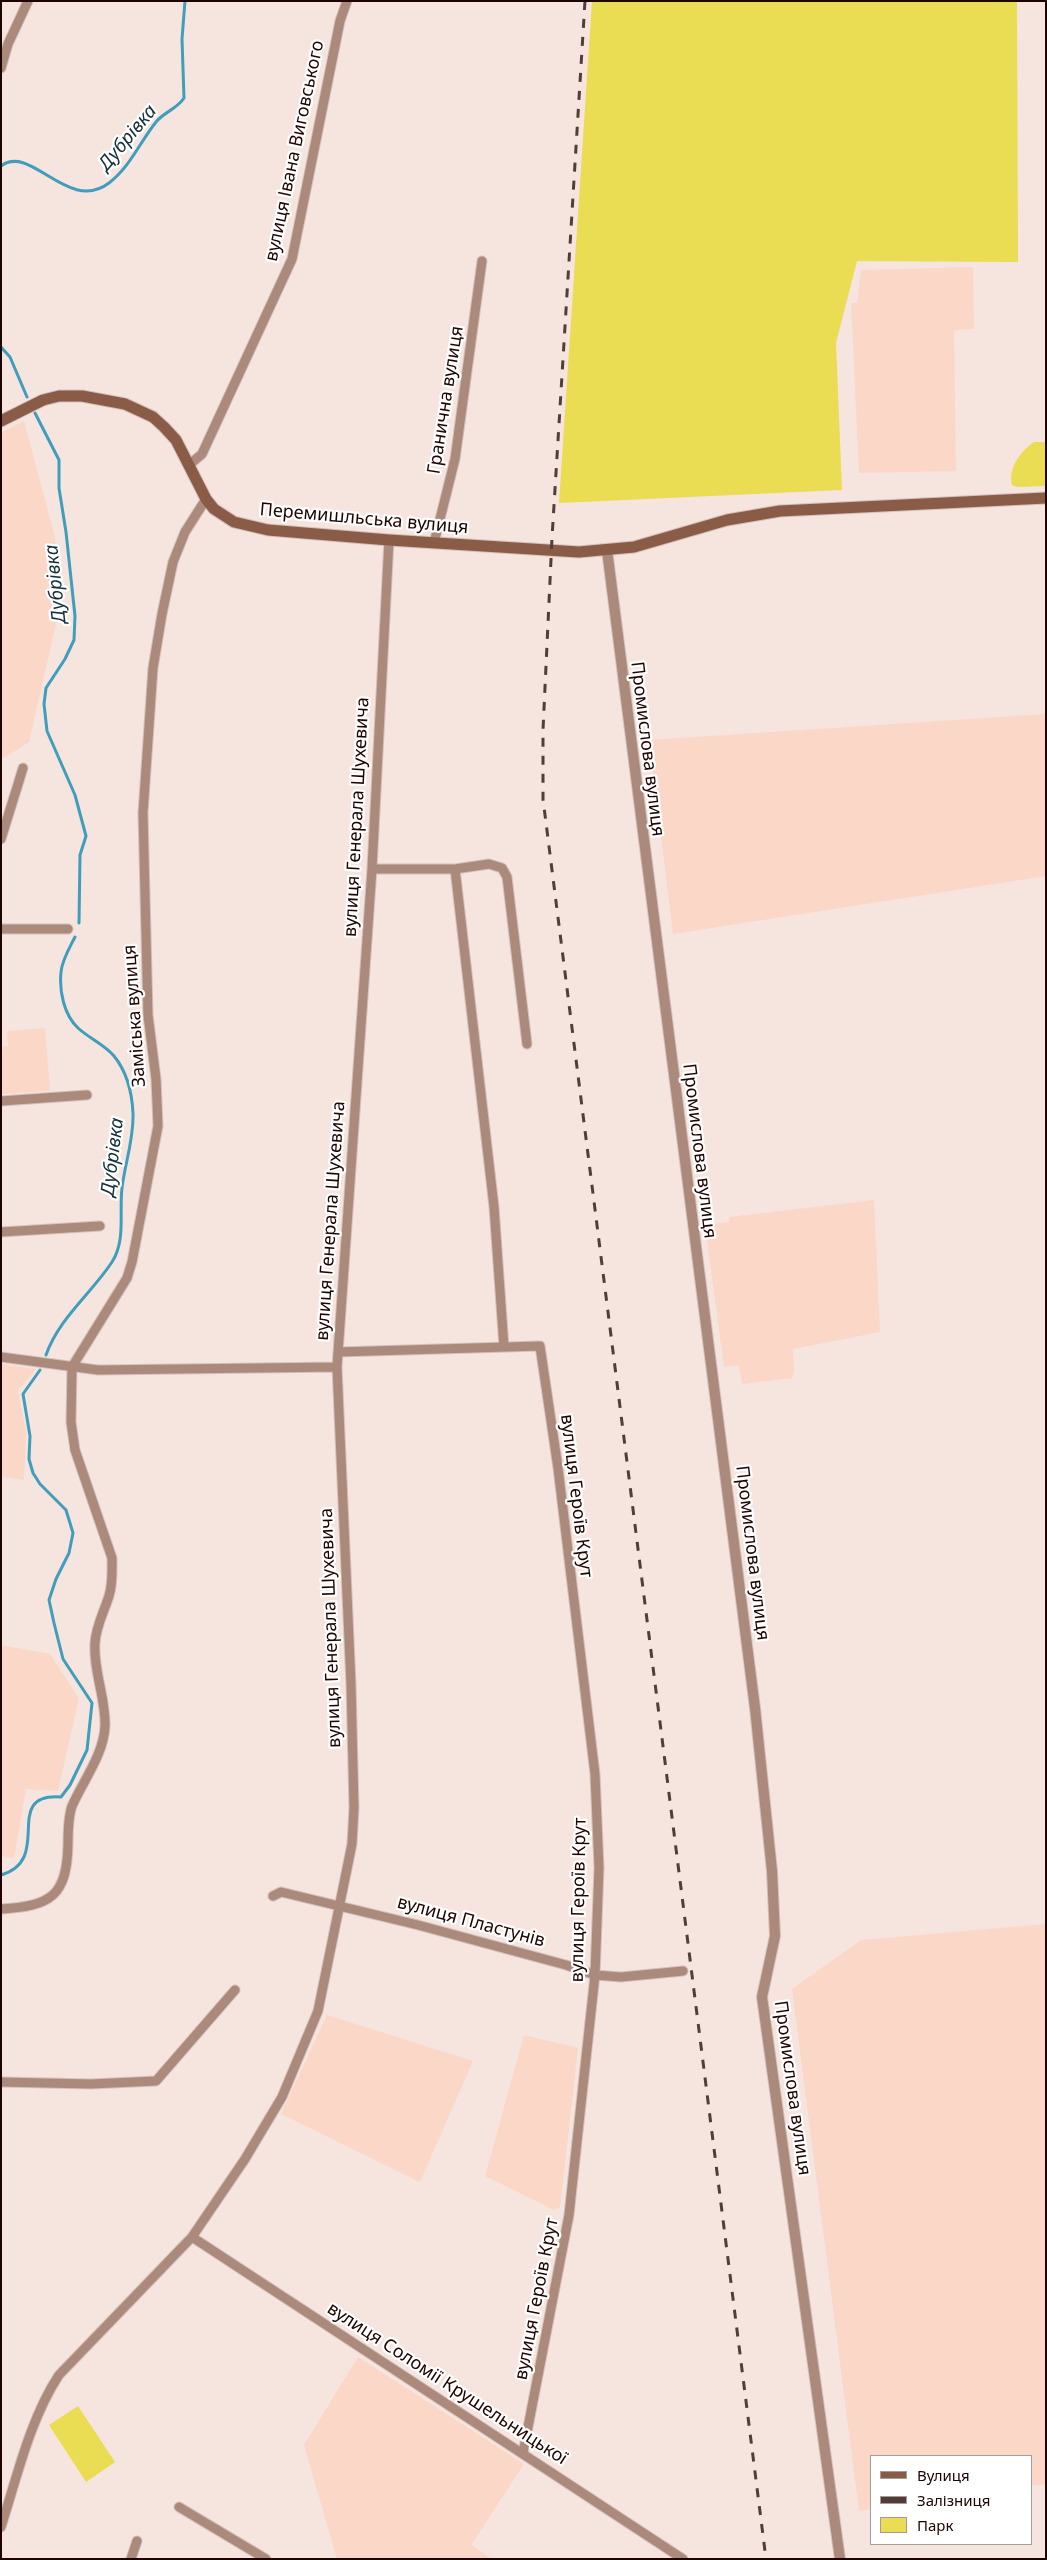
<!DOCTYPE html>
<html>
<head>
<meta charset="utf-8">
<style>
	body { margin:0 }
	#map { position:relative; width:1047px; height:2560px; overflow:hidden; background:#f5e5de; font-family:"Noto Sans",sans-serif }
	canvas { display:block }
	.frame { position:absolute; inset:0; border:2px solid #1e0400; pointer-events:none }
	.legend { position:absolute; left:870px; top:2455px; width:162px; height:90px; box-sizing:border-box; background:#fff; border:1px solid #a59b99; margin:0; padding:6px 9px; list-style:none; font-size:15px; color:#1e0400 }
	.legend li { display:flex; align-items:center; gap:10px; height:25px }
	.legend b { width:25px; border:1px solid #a59b99 }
</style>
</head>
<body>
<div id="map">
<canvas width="1047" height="2560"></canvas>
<div class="frame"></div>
<ul class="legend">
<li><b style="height:6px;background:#8a5b47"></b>Вулиця</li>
<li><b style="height:6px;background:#543d38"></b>Залізниця</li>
<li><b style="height:14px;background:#eadc53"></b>Парк</li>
</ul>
</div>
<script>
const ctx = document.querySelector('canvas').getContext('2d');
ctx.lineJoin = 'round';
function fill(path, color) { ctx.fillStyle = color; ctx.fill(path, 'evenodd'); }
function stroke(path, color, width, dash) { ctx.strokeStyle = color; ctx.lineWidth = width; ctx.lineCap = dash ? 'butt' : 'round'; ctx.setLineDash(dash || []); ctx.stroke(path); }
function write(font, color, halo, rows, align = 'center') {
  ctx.font = font + ' "Noto Sans",sans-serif'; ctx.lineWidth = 4.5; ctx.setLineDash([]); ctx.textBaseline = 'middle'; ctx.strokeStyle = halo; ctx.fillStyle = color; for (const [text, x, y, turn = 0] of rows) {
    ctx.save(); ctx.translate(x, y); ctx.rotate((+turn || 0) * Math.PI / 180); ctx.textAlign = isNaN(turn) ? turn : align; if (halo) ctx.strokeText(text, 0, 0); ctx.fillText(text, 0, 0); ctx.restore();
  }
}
fill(new Path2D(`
	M973,267L974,329L954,330L956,471L859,473L851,303H857L861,270Z
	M24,421L54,533L64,594H60L57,619L29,742L4,758L1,757V433Z
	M1046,714V876L673,934L649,740Z
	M45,1028L50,1091L1,1094V1047L8,1046L7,1031Z
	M874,1200L880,1332L793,1349L794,1372L792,1378L742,1384L739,1365L724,1367L705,1225L729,1222V1217Z
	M1,1364L36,1369L18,1391L26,1431L24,1480L1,1477Z
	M1,1645L50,1654L79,1698L58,1791L26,1789L14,1858L1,1856Z
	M1046,1924V2484L1031,2486V2456H871V2509L859,2511L792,1989L861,1940Z
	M327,2015L473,2061L420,2182L281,2114Z
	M524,2035L578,2048L560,2207L554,2210L485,2176Z
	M358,2357L524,2464L471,2545L492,2559H337L304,2445Z`), '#fbd7c8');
fill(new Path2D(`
	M592,1H1017L1018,262L857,261L836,343L842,490L559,503Z
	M1034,442H1046V486L1017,487L1012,485C1008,467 1021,451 1034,442Z
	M78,2406L115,2462L86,2482L49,2425Z`), '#eadc53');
stroke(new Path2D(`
	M1,166C31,143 68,214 109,183C130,167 140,142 156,122C164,112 177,109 184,98L182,39L185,1
	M1,347L10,357L27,397
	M35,413L59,460V488L66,532L75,616L74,640L65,659L46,688L44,704L47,731L75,795L86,836L80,855L79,923
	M46,1355C59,1318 91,1294 112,1262C126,1240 119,1213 122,1188C125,1163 134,1139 133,1113C132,1093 127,1072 114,1056C104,1044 90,1039 78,1028C64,1015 59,991 61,972C62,960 70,947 75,937
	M1,1875C55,1859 0,1793 61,1797L70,1785L87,1750L92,1703L63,1659L54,1623L49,1600L56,1579L69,1553L73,1533L66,1510L40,1484L33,1473L29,1459L30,1436L23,1394L40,1370`), '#409dbc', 3);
const minor = new Path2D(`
	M1,68L8,44L28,1
	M189,465L202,454L292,259L340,21L347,1
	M434,543L455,459L482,261
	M1,839L23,768
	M372,869H455L489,864L502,868L507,877L527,1044
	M455,869L494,1207L504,1347
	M1,929H68
	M1,1101L87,1095
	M1,1232L100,1226
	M338,1352L540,1346L558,1468L595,1774L599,1868L595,1975L569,2215L523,2453
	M1,1357L98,1370L337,1367
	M273,1896L281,1892L418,1925L566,1965L595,1975L621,1977L683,1971
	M1,1909C51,1906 67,1896 68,1844C68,1832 68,1818 72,1806C83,1781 104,1754 105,1726C106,1698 93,1671 95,1643C96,1626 104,1612 109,1596C113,1583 112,1571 112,1558L75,1450L71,1422L72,1367L127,1278L132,1262L158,1126L156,1079L148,1015L143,813L153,668L162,614L173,562L185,532L206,499
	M1,2082L91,2084L156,2081L235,1990
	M192,2237L683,2559
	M179,2507L266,2559
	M1,2527C17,2477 30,2419 59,2375L192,2237L245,2159L282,2097L318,2011L352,1844L354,1808L351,1684L337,1367L372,869L389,540
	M131,2559L137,2541`);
const tertiary = new Path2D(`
	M607,550L755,1708L772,1871L775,1936L762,1997L840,2559`);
const secondary = new Path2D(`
	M1,421L43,400L59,396H82L125,404L153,417L164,427L176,440L206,499L214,509L234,522L268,530L389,540L579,552L634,547L727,520L780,511L1046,498`);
stroke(minor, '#d3c1ba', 11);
stroke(tertiary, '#d3c1ba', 12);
stroke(secondary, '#d3c1ba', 13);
stroke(minor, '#ab897b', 9);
stroke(tertiary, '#ab897b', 10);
stroke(secondary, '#8a5b47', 11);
stroke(new Path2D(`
	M585,1L552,538L543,730V799L766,2559`), '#543d38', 3, [9, 9]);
write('18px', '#1e0400', '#fff', [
	["вулиця Івана Виговського",295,151,-78],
	["Гранична вулиця",446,400,-81],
	["Перемишльська вулиця",364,519,5],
	["Промислова вулиця",647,749,83],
	["вулиця Генерала Шухевича",357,817,-87],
	["Заміська вулиця",135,1016,-94],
	["Промислова вулиця",699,1151,83],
	["вулиця Генерала Шухевича",331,1221,-86],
	["вулиця Героїв Крут",576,1496,83],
	["Промислова вулиця",752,1553,83],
	["вулиця Генерала Шухевича",331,1628,-92],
	["вулиця Героїв Крут",579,1900,-89],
	["вулиця Пластунів",471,1922,15],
	["Промислова вулиця",792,2088,82],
	["вулиця Героїв Крут",537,2299,-79],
	["вулиця Соломії Крушельницької",447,2384,33]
]);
write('italic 19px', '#132f39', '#fff', [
	["Дубрівка",128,138,-50],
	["Дубрівка",56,584,-96],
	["Дубрівка",113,1157,-83]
]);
</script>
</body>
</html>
